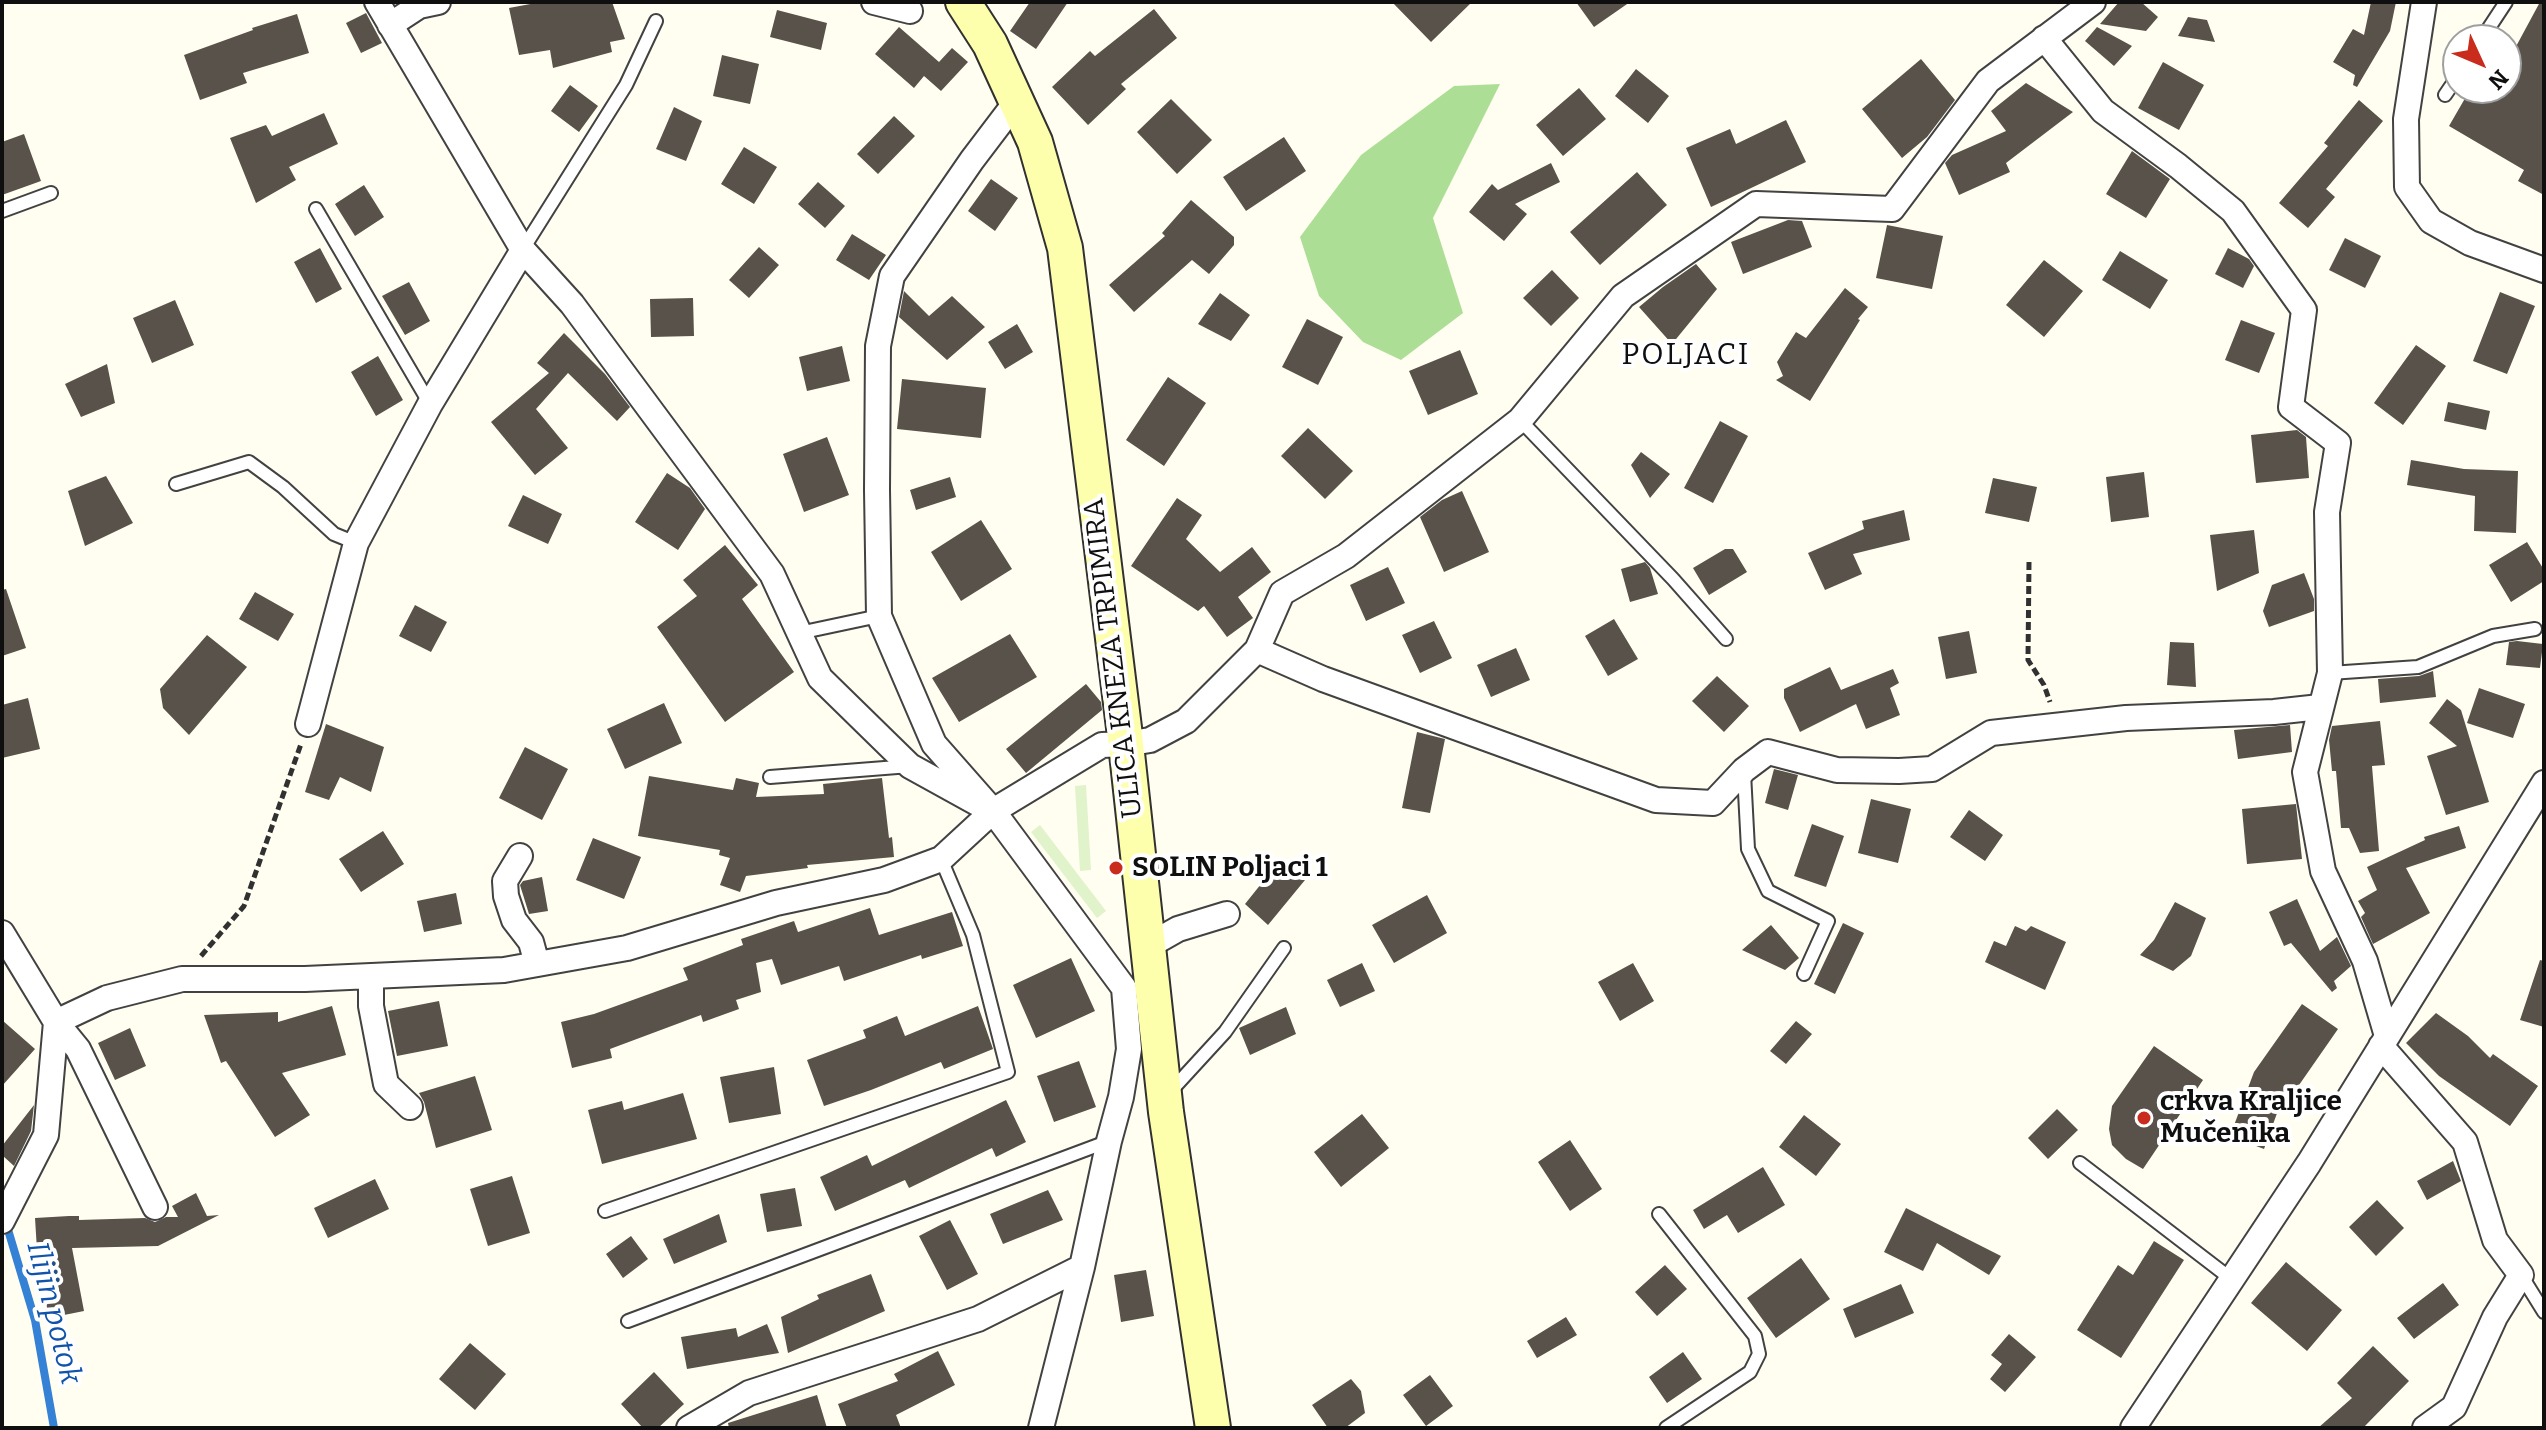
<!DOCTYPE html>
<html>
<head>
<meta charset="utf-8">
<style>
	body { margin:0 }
	#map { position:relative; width:2546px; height:1430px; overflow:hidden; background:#fffef1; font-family:Bitter,serif }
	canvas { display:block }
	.frame { position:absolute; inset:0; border:4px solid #0f0f0f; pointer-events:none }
	.north { position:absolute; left:2442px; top:24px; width:80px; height:80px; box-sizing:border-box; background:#fff; border:2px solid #9f9f9f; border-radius:50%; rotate:134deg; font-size:22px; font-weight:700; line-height:32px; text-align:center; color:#0f0f0f }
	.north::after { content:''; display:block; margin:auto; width:28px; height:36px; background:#c92b1d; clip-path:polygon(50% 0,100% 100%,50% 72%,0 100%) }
</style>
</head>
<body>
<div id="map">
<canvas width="2546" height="1430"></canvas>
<div class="frame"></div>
<div class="north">N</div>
</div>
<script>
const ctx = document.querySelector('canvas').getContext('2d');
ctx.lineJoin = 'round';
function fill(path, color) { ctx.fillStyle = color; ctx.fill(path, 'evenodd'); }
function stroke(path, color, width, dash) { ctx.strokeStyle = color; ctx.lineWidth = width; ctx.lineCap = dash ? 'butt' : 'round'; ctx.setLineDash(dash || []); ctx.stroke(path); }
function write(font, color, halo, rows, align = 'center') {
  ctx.font = font + ' Bitter,serif'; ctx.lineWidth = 8; ctx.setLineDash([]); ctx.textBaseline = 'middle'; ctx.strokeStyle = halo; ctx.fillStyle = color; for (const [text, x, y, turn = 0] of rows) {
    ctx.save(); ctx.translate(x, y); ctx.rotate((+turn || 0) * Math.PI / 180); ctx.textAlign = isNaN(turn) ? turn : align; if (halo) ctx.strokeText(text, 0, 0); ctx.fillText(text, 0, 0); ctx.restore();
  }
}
fill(new Path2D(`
	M1500,84L1433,218L1463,313L1401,360L1363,342L1319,296L1300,237L1361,155L1454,86Z`), '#adde96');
fill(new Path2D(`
	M1086,785L1091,870L1080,871L1075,786Z
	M1040,825L1106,911L1097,918L1031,832Z`), '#e0f3ca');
stroke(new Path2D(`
	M6,1223L35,1320L54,1428`), '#3481d6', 8);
fill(new Path2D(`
	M541,2H612L625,39L610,42L612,52L553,68L550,50L519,55L509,8Z
	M1030,2H1068L1036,49L1010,31Z
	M1392,2H1472L1431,42Z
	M1576,2H1630L1594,27Z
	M2119,2H2141L2158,17L2146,31L2100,24Z
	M2371,2H2396L2390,31L2357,87L2353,85L2355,75L2333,62L2353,29L2364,35Z
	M2540,2H2544V195L2518,181L2524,170L2449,126L2471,88H2506V65Z
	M1154,9L1177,38L1121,84L1126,89L1088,125L1052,87L1090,51L1095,56Z
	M777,10L827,23L821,50L770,37Z
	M366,13L382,43L361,53L346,23Z
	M297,14L309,53L243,73L247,83L200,100L184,55L253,30L252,28Z
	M2188,17L2207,20L2215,42L2178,36Z
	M899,27L939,62L952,48L968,62L941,91L924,76L914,88L875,54Z
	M2097,27L2132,46L2114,66L2085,41Z
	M722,55L759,64L750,104L713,96Z
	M1921,59L1955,100L1927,137L1902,158L1862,109Z
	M2163,62L2204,85L2179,130L2138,108Z
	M1636,69L1669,96L1648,123L1615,96Z
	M2026,83L2073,112L2006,163L2010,172L1959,195L1945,163L1952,155L2006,131L1991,111Z
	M570,85L598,106L579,132L551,111Z
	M1579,88L1606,119L1563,156L1536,125Z
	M1171,99L1212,140L1177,174L1137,132Z
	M2359,100L2383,121L2326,189L2335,197L2308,228L2279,203L2328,146L2324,143Z
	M674,107L702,121L686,161L656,149Z
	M324,113L338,144L289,167L296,180L256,203L230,138L266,125L272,136Z
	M894,116L915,136L878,174L857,154Z
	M1786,120L1806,162L1711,207L1686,148L1730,129L1736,144Z
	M24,134L41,181L2,195V142Z
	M1284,137L1306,171L1246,211L1223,177Z
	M744,147L777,167L754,204L721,184Z
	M2132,151L2170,179L2146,218L2106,194Z
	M1551,163L1560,182L1515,204L1527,214L1504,241L1469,212L1492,184L1498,190Z
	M1637,172L1667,205L1600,265L1570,232Z
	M991,179L1018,198L995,231L968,211Z
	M818,182L845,206L825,228L798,204Z
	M364,185L384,217L355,236L335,204Z
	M1191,200L1234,237V245L1209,274L1192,260L1134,312L1109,285L1165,236L1162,233Z
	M1788,220L1802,221L1812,247L1743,274L1731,242Z
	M1887,225L1943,236L1932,289L1876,278Z
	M852,234L886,255L869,280L836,260Z
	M2345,238L2381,256L2365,288L2329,270Z
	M759,247L779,265L749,298L729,280Z
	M320,248L342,289L316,303L294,262Z
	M2228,248L2249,259L2254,266L2243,288L2215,274Z
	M2120,251L2168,280L2150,309L2102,280Z
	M2044,260L2083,291L2044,337L2006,305Z
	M1696,264L1717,289L1672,344L1639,307L1663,287Z
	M1552,270L1579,298L1551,326L1523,298Z
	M409,282L430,321L405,335L382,296Z
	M1845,288L1868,307L1858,319L1860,320L1810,401L1776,380L1783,376L1777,362L1796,332L1806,338Z
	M904,291L929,316L952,296L985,327L947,360L899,317Z
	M2500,292L2535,306L2507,374L2473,361Z
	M1220,293L1250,315L1231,341L1198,324Z
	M693,298L694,336L651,337L650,299Z
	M175,300L194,345L152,363L133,318Z
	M1307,319L1343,337L1318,385L1282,367Z
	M2241,320L2275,333L2259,373L2225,360Z
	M1017,324L1033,352L1005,369L988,342Z
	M564,333L605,374L630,407L617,421L568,373L536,409L568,448L535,475L491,422L549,373L537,363Z
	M2416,345L2446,366L2403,425L2374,403Z
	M842,346L850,381L807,391L799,357Z
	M1460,350L1478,394L1428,415L1409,371Z
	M378,356L403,400L376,416L351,372Z
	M107,364L115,403L81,417L65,384Z
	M1168,377L1206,403L1164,466L1126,440Z
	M902,379L986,388L981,438L897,429Z
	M2448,402L2490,411L2486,430L2444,421Z
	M1720,421L1748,436L1713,503L1684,488Z
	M1308,428L1353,471L1325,499L1281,456Z
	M2297,430L2306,437L2309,478L2256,483L2251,435Z
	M827,437L849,495L804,512L783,454Z
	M1641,452L1670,474L1650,498L1631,465Z
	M2411,460L2464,469L2518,471L2516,533L2474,531L2475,496L2407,485Z
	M2144,472L2149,517L2111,522L2106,477Z
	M667,473L690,488L705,509L678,550L635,522Z
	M106,476L133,523L85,546L68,491Z
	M950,477L956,497L916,510L910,490Z
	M1993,478L2037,487L2029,522L1985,513Z
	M1462,491L1489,552L1444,572L1420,517L1442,500Z
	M523,495L562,514L548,544L508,526Z
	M1177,498L1202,515L1186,539L1220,572L1252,547L1271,572L1238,597L1253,618L1227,637L1204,606L1198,611L1131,566Z
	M1904,510L1910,540L1853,554L1862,574L1825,590L1808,553L1864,529L1862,521Z
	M981,520L1012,569L961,601L931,552Z
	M2254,530L2259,573L2217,591L2210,535Z
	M2527,542L2544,570V581L2511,602L2489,565Z
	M725,545L758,585L742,599L794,672L725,722L657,627L697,596L683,580Z
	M1725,549H1733L1747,572L1709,595L1693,568Z
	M1645,562L1650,568L1658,594L1630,602L1621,569Z
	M1388,567L1405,603L1366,621L1350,585Z
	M2304,573L2314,599V611L2269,627L2263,611L2272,585Z
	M6,589L26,648L2,656V590Z
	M255,592L294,614L278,641L239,619Z
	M415,605L447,622L431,652L399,636Z
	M1614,619L1638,659L1608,676L1585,636Z
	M1434,621L1452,658L1420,673L1402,635Z
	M1969,631L1977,673L1946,679L1938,637Z
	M1010,634L1037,677L959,722L932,678Z
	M207,635L247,667L189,735L163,708L160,689Z
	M2517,641L2543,644L2540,668L2506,665L2509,642Z
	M2170,642L2194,643L2196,687L2167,685Z
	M1516,648L1530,680L1491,697L1477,665Z
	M1830,667L1841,690L1893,669L1899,683L1890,688L1900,715L1866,729L1856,704L1800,732L1784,698V689Z
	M2433,671L2436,697L2380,703L2378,679L2419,676Z
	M1717,676L1749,706L1724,732L1692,701Z
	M1086,684L1101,702L1102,710L1026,773L1006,749Z
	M2479,688L2525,704L2513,738L2467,723Z
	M28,698L40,749L2,758V705Z
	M2447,699L2461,710L2489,802L2446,815L2427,756L2457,746L2429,723Z
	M664,703L682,743L625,769L607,729Z
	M2380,721L2385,765L2372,766L2379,851L2360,853L2349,828H2341L2336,771H2332L2329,740L2332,726Z
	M326,724L384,747L371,792L340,777L329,800L305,792Z
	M2290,725L2292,752L2238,759L2234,730Z
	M1417,732L1445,739L1430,813L1402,808Z
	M525,747L568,769L542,820L499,798Z
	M1774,769L1798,775L1788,810L1765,803Z
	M649,776L733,790L736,778L759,783L756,797L824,794L823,784L882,778L889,838L892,837L894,857L807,865L808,868L746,876L740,892L720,885L730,858L719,855L720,850L638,836Z
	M1871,799L1911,809L1898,863L1858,853Z
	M2296,804L2302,859L2247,864L2242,809Z
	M1969,810L2003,835L1985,861L1950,837Z
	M1812,824L1844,836L1826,887L1794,876Z
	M2459,826L2466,848L2406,868L2430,913L2373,944L2361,917L2365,913L2358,901L2377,890L2367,867L2425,840L2424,837Z
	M383,831L404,864L361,892L339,859Z
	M593,838L641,857L624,899L576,880Z
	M1281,859L1305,880L1268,925L1245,904Z
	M542,877L548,911L529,914L520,885L523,881Z
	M456,893L462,924L424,932L417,901Z
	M1427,895L1447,933L1394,963L1372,925Z
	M2297,899L2320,951L2337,937L2351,966L2334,981L2337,988L2332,992L2291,943L2284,946L2269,912Z
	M2175,902L2206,918L2191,956L2173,971L2140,955L2154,940Z
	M870,908L879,935L952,912L963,946L922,959L921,955L844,981L839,966L781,985L772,959L756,963L761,992L736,1000L739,1009L703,1022L701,1015L610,1049L612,1058L572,1068L561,1022L594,1014L688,980L683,968L743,945L741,939L794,921L798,932Z
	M1843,923L1864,933L1835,994L1814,984Z
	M1771,925L1799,958L1785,970L1742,950Z
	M2015,926L2026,931L2031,926L2066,942L2045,990L1985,962L1994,941L2006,946Z
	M1071,958L1095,1011L1036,1038L1013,985Z
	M2540,960L2544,961V1027L2520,1020Z
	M1362,963L1375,991L1340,1007L1327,980Z
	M1633,963L1654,1001L1620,1021L1598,982Z
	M439,1001L448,1046L397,1056L388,1011Z
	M2302,1004L2338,1029L2290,1098L2284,1094L2264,1149L2230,1136L2254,1072Z
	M332,1006L346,1055L282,1073L310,1115L275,1137L226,1061L221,1063L204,1015L278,1012V1022Z
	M978,1006L993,1049L944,1069L941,1062L871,1090L824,1106L807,1060L866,1038L863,1030L897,1016L905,1036Z
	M1286,1007L1296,1034L1250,1055L1239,1028Z
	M2436,1013L2468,1036L2490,1058L2493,1054L2538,1086L2510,1126L2439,1076L2406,1043Z
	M2,1020L35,1049L2,1086Z
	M1796,1021L1812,1034L1786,1064L1770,1051Z
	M130,1028L146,1066L115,1080L98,1043Z
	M2154,1046L2203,1080L2143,1169L2126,1159L2112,1145L2109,1129L2112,1106Z
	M1079,1061L1096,1107L1054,1122L1037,1076Z
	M774,1067L781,1114L729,1123L720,1077Z
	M475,1076L492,1130L436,1148L424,1102L419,1093Z
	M683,1093L697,1139L602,1164L588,1110L622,1101L624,1110Z
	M1006,1100L1026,1142L996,1157L992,1148L909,1188L905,1180L835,1211L820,1177L867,1155L872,1166Z
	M34,1105L31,1131L14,1166L2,1155V1146Z
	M2057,1109L2078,1130L2048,1159L2028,1138Z
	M1362,1114L1389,1148L1341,1187L1314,1152Z
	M1804,1115L1841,1144L1816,1176L1779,1147Z
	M1570,1140L1602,1189L1570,1211L1538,1162Z
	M2453,1161L2461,1181L2427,1200L2417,1181Z
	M1763,1167L1785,1205L1738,1233L1727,1215L1704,1229L1693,1210Z
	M512,1176L530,1233L488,1246L470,1189Z
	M375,1179L389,1209L328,1238L314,1208Z
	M795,1188L802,1226L767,1232L760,1194Z
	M1048,1190L1063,1220L1003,1244L990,1214Z
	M196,1193L207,1216L219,1215L158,1246L72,1248L84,1311L49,1318L45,1297L43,1249L37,1250L35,1218L69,1216H79V1220L145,1218L155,1222L166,1217H178L172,1206Z
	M2377,1200L2404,1228L2376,1256L2349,1227Z
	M1906,1208L2001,1256L1989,1275L1937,1243L1923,1271L1884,1252Z
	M719,1214L727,1242L674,1264L663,1239Z
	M950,1220L978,1274L947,1290L919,1236Z
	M631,1236L648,1259L623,1278L606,1254Z
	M2154,1241L2184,1260L2121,1358L2077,1330L2118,1265L2133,1275Z
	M1801,1258L1830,1299L1776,1338L1747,1298Z
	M2286,1262L2342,1310L2307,1351L2251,1303Z
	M1665,1265L1687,1289L1657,1316L1635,1292Z
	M1146,1270L1154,1316L1121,1322L1114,1275Z
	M871,1274L885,1311L788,1353L781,1317L819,1299L817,1295Z
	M2443,1283L2459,1305L2414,1339L2397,1318Z
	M1901,1284L1914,1313L1855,1338L1843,1309Z
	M1566,1317L1577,1335L1537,1358L1527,1341Z
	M767,1324L779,1353L687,1369L681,1337L736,1328L738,1337Z
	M2009,1334L2036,1357L2005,1392L1990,1379L2002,1364L1991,1355Z
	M470,1343L506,1374L475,1410L439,1379Z
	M2373,1346L2409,1381L2363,1428H2318L2352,1398L2337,1383Z
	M938,1351L955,1385L896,1415L901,1428H847L838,1404L898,1381L894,1374Z
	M1683,1352L1702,1379L1667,1403L1649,1377Z
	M654,1372L684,1404L658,1428H643L621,1404Z
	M1430,1375L1453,1406L1426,1426L1403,1395Z
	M1351,1379L1361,1391L1365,1413L1345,1428H1328L1312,1405Z
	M817,1395L827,1428H729L728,1423Z`), '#59524b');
const service = new Path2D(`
	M2481,40L2506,2
	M2445,95L2458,76
	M316,209L430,404
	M2,211L51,193
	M523,249L626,85L656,21
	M1520,420L1673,579L1726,639
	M176,484L249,462L283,487L334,534L356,543
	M799,633L879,616
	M2330,673L2418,667L2493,636L2535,629
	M1744,773L1748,849L1768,891L1828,921L1804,974
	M770,777L910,766
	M1169,1093L1225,1032L1284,948
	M2080,1163L2230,1278
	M605,1211L1008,1072L973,935L941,859
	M1659,1214L1755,1336L1759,1354L1750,1372L1666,1428
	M2521,1275L2544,1312
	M628,1321L1109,1141`);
const minor = new Path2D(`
	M377,2L523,250L572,304L772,574L820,678L910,766L977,803
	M874,2L910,11
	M2424,2L2406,119L2407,187L2431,221L2470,243L2544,270
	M390,25L419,6L438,2
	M2044,38L2103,111L2178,166L2233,211L2304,310L2291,407L2338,443L2327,512L2330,673L2305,772L2323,871L2365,961L2387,1036
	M1016,102L972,160L892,276L878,346L877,490L879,616L934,744L993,811L1124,988L1129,1049L1121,1097L1109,1141L1082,1267L1041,1428
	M1257,650L1282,593L1346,556L1520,420L1623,296L1756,204L1892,209L1988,81L2093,2
	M308,724L356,543L430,404L523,250
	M520,856L505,881L506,896L514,920L531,942L537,964
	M2,933L56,1022L78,1049L155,1207
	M1148,946L1178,929L1227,914
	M371,976V1006L386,1084L410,1107
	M56,1022L107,998L182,979H305L504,970L627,948L776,903L884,880L941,859L993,811L1102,745L1126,744L1150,740L1186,721L1257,650L1323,679L1656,800L1713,803L1744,770L1768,752L1837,770L1899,771L1932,769L1991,733L2126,718L2274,712L2320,707
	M2381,1046L2465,1142L2495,1240L2521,1275L2495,1317L2454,1407L2425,1428
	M2,1221L46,1135L56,1022
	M689,1428L749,1393L978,1319L1082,1267
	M2133,1428L2309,1163L2544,783`);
const secondary = new Path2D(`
	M963,2L990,44L1035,142L1065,248L1126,744L1166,1112L1213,1428`);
stroke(service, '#424242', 16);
stroke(minor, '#424242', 28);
stroke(secondary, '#313131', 38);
stroke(new Path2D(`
	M2029,562L2028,660L2044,685L2050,702
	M201,956L244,906L301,744`), '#313131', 5, [8, 4]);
stroke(service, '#fff', 12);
stroke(minor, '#fff', 24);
stroke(secondary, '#feffac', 34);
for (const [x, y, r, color] of [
	[1116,868,8,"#c92b1d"],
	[2144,1118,8,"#c92b1d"]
]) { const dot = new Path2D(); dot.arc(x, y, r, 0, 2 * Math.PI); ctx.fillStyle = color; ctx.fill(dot); stroke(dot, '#fff', 3); }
write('28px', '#0f0f0f', '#fff', [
	["ULICA KNEZA TRPIMIRA",1114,658,-97]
]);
write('bold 28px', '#0f0f0f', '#fff', [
	["SOLIN Poljaci 1",1132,868],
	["crkva Kraljice",2160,1102],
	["Mučenika",2160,1134]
], 'left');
ctx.letterSpacing = '2px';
write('30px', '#0f0f0f', '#fff', [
	["POLJACI",1686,356]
]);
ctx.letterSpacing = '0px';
write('italic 30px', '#0f53aa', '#fff', [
	["Ilijin potok",53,1313,76]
]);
</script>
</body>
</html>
